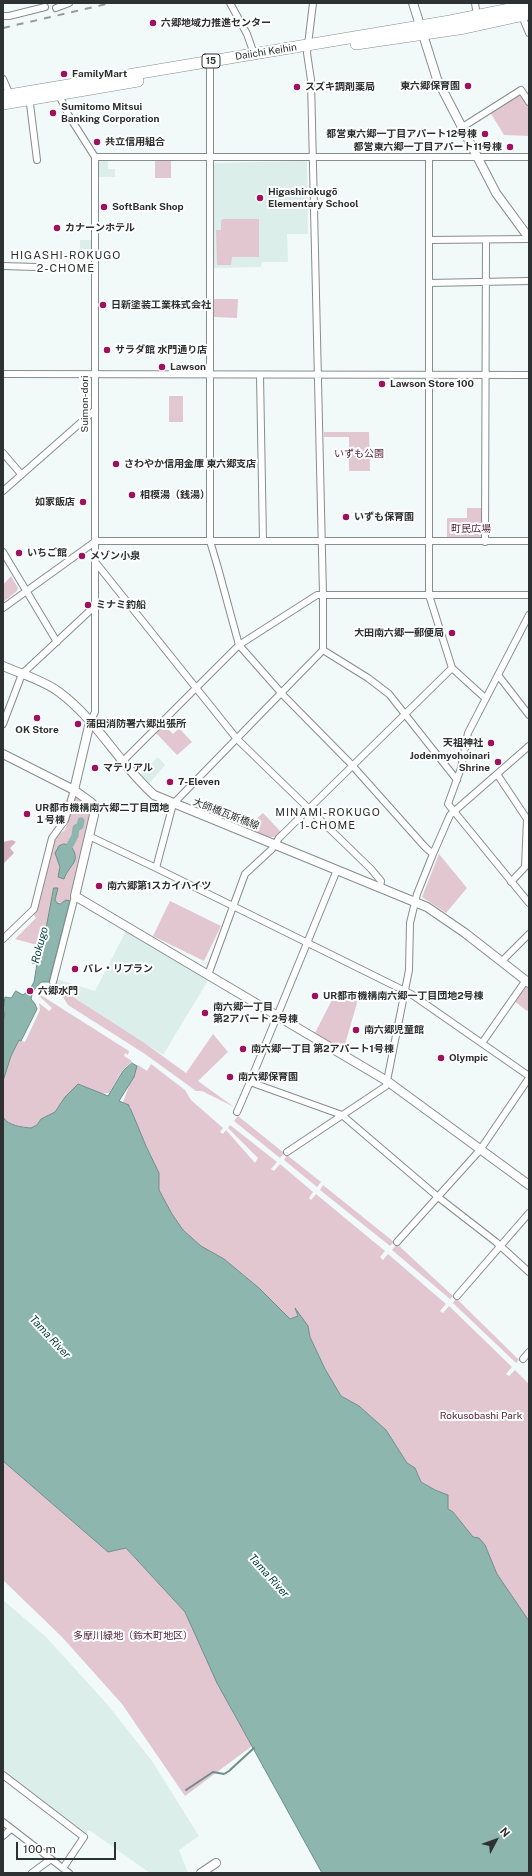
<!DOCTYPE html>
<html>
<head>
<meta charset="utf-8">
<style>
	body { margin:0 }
	#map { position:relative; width:532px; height:1876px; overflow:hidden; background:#f1faf8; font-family:"Public Sans",sans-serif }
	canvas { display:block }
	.frame { position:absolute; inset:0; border:4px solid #2e3131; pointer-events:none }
	.north { position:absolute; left:476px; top:1820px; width:40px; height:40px; -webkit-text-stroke:3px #fff; paint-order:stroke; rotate:49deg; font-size:11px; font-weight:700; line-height:16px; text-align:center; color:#2e3131 }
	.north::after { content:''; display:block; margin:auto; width:14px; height:18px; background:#2e3131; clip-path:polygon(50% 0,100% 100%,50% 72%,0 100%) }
	.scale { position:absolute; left:16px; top:1842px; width:100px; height:18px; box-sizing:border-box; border:2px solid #2e3131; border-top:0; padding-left:5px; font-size:12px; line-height:14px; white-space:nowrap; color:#2e3131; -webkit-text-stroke:3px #fff; paint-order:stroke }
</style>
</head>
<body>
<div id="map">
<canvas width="532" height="1876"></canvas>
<div class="frame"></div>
<div class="north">N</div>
<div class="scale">100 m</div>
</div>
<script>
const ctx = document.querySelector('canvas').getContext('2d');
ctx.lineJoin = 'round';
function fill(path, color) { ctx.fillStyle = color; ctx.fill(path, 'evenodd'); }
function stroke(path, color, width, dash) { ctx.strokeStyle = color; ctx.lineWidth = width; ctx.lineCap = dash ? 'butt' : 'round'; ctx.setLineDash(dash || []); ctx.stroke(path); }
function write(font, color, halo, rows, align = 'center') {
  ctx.font = font + ' "Public Sans","Noto Sans JP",sans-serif'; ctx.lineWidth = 4; ctx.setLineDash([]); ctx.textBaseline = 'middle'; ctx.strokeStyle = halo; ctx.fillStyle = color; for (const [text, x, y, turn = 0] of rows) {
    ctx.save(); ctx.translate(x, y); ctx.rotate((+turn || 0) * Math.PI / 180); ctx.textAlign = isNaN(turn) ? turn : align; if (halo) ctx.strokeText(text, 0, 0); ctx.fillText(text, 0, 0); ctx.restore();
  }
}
fill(new Path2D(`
	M97,159H108V169H115V177H97Z
	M307,161L308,234H287L288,262H262L261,267L214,268L213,163Z
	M80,240H91V250L80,249Z
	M158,757L165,765L148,785L140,775Z
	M126,931L209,979L163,1055L56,986L57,979L95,991Z
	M3,1600L46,1637L107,1704L152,1761L199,1836L179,1850L188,1873H150L89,1830L86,1834L3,1772Z`), '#dceeea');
fill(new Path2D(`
	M520,94L529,108V136L504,135L490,112Z
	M171,159V178H155V160Z
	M223,219H259V257H232L231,265H217L216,230H221V221Z
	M214,299H238L237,318L214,317Z
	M169,396H183V422H169Z
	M324,432H369L370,471H349V437H324Z
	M467,508H483V539H447V518H467Z
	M11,576L18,588L17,591L3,602V585Z
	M164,725L173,734L179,728L192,742L177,755L156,733Z
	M75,797L86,802L92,809L70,901L57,903L55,900L58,889L41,946L15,939L36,918L31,911L55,837L65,830Z
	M263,813L282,833C272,843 257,832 246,828Z
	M439,854L467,888L446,913L422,897Z
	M170,901L221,926L204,961L153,936Z
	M56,986L143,1042L186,1073L213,1034L228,1052L198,1081L234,1107L202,1091H196L145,1054L68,1005Z
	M525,986L529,989V1008L527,1011L514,1001Z
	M339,992L356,1000L357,1003L343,1051L315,1033L335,994Z
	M39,994L129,1051L128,1055L125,1053L124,1056L132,1061L122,1071L109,1093L65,1097L55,1112L41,1119L37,1125L31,1128L13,1125L4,1120L3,1081L11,1056L19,1040L25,1042L40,1010L39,1003L49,1011L52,1008L38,995Z
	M151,1064L185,1090L191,1100L223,1128L220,1132L223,1134L226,1130L255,1163L258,1158L228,1128L230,1125L277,1162L271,1169L274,1171L280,1164L313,1192L309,1198L311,1200L316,1194L385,1251L380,1257L383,1260L388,1254L446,1304L440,1311L443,1313L449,1306L512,1367L506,1374L509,1376L515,1370L529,1384V1621L497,1574L491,1561L453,1512L448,1509V1495L435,1490L421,1482L415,1468L407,1463L386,1430L359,1406L341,1396L325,1369L310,1337L308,1326L296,1310L298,1317L290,1319L259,1288L224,1259L201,1246L183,1230L172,1214L159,1190V1173L128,1107L129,1105L123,1102L136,1067L138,1065L147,1071Z
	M238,1116L284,1153L280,1158L234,1121Z
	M287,1155L321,1182L317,1187L284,1160Z
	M323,1185L394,1242L390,1246L320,1190Z
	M397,1244L453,1296L450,1299L392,1250Z
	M456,1298L519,1360L516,1363L453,1303Z
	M3,1461L108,1552L126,1548L185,1612L233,1713L252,1746L185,1796L122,1704L62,1637L3,1580Z`), '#e2c7d0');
fill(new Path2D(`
	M12,840L16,842L10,848L14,853L3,864V842Z`), '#d7b1bf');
const water = new Path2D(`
	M64,844L70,845C83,862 69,864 64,879L58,877L60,867L55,853L59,846Z
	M54,888H58L55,900L57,903L60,904L66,900L70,901L49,982H41L33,991L30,989L34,982L37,964L32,963L34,955H36L39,946H41L44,939Z
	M16,991L23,995L27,992L32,995L31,999L35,1004L37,1009L21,1041L19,1040L11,1056L3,1081V1021L5,1013L3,1011L5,997L11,998Z
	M132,1063L137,1066L134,1077L119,1101L129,1105V1107L131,1110L146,1146L159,1173V1190L172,1214L183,1230L201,1246L224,1259L259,1288L290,1319L298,1316L295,1308L308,1326L310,1337L325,1369L341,1396L359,1406L386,1430L407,1463L415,1468L421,1482L435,1490L448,1495V1509L453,1512L473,1537L479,1538L485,1545L497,1574L529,1621V1873H322L217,1683L185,1612L126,1548L108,1552L3,1461V1117C8,1126 22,1127 31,1128L37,1125L41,1119L55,1112L65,1097L78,1084L108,1096L123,1071Z`);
fill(water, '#8cb6ae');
stroke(water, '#708e88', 1);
stroke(new Path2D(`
	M186,1790L213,1772L224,1774L229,1771L254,1748`), '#708e88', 2);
stroke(new Path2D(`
	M70,845L75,836L76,828L80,826L81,821`), '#8cb6ae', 7);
const minor = new Path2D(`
	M230,3L247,34L254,54
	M475,3L477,16
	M56,8L69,3
	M3,16H9L45,7
	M522,16L529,33
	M210,69V541L218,568L239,645L284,696L350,763L425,847L433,854
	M3,79L10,95
	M58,93L69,116L95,157V712L90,722
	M30,104L37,160
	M461,128L521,90L529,102
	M95,157H529
	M429,157V595L452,668L485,698
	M429,240L529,239
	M3,266L36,267
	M429,283L529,281
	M3,374L529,375
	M260,375L263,541
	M3,453L21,474
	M3,491L95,410
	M485,542L486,240
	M3,552L57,642
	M96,563L237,739L371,869L381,881L380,887
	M3,608L96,541H529
	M529,615L468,733L461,768L448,804L529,903
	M323,650L368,678L389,694L457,780
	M498,675L529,715
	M3,724L22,674L96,605
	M123,761L239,645L317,595H529
	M497,774L527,819
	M89,836L156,868L173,804L323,650V595L311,80L307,53L313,3
	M156,868L411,994L529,1076
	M337,870L250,1082L342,1115L438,1197L496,1242L529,1272
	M511,882L525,867L527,819L529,818
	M3,939L34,909L52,838L65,820L74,790
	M502,961L529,934
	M208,975L245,874L272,849L279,838L452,668
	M53,982L75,896
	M482,1043L526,980
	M237,1112L250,1082
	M287,1152L386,1086L409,970L410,923L417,894L433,854L450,815L529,746
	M397,1242L480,1150L529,1078
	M457,1296L529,1213
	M523,1359L529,1352
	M3,1775L84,1837L63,1868
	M3,1822L69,1873
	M3,1836L11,1829
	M32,1873L51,1859`);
const tertiary = new Path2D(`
	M413,3L437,79L496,193L529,238
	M3,666C21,674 43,680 59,692C97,720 119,764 154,795L427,907L465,933L529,983
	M3,754L74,790L92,803L94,815L75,896L387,1081L529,1185
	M74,790L90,722
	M201,1873L216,1863`);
const trunk = new Path2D(`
	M356,44L465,28L529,14
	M3,96L450,21L529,5
	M3,104L138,81`);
stroke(minor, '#868e8c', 8);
stroke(tertiary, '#868e8c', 10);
stroke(trunk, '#868e8c', 12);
stroke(minor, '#fff', 6);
stroke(tertiary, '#fff', 8);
stroke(trunk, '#fff', 11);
stroke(new Path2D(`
	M3,28L111,3`), '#959b9a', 2, [7, 7]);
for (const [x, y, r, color] of [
	[153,23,4,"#9e115e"],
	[64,74,4,"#9e115e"],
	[468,86,4,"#9e115e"],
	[297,87,4,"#9e115e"],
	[53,113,4,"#9e115e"],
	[485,134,4,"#9e115e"],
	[97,142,4,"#9e115e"],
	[510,147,4,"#9e115e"],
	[260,198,4,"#9e115e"],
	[104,207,4,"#9e115e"],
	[57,228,4,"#9e115e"],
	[103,305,4,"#9e115e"],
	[107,350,4,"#9e115e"],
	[162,367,4,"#9e115e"],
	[382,384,4,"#9e115e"],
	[116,464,4,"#9e115e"],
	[132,495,4,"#9e115e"],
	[83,502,4,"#9e115e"],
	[346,517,4,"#9e115e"],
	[19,553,4,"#9e115e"],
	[82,556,4,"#9e115e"],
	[88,605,4,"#9e115e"],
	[452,633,4,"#9e115e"],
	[37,718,4,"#9e115e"],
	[78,724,4,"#9e115e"],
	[491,743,4,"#9e115e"],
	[498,762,4,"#9e115e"],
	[95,768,4,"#9e115e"],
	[170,782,4,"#9e115e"],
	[27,814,4,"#9e115e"],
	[99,886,4,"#9e115e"],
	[75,969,4,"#9e115e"],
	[30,991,4,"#9e115e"],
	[315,996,4,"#9e115e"],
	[205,1013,4,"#9e115e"],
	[356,1030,4,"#9e115e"],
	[243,1049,4,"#9e115e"],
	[441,1058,4,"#9e115e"],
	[230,1077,4,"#9e115e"]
]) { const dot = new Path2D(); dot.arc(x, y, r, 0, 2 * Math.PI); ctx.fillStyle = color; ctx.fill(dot); stroke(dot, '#fff', 1.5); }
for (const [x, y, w] of [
	[211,61,18]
]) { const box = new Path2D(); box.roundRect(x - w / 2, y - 7, w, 14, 3); ctx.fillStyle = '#fff'; ctx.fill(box); stroke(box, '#2e3131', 1); }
write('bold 9px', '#2e3131', null, [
	["15",211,61]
]);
write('bold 10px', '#2e3131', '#fff', [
	["六郷地域力推進センター",161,23],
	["FamilyMart",72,74],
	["東六郷保育園",460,86,"right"],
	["スズキ調剤薬局",305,87],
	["Sumitomo Mitsui",61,107],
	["Banking Corporation",61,119],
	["都営東六郷一丁目アパート12号棟",477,134,"right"],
	["共立信用組合",105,142],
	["都営東六郷一丁目アパート11号棟",502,147,"right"],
	["Higashirokugō",268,192],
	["Elementary School",268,204],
	["SoftBank Shop",112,207],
	["カナーンホテル",65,228],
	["日新塗装工業株式会社",111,305],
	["サラダ館 水門通り店",115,350],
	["Lawson",170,367],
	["Lawson Store 100",390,384],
	["さわやか信用金庫 東六郷支店",124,464],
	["相模湯（銭湯）",140,495],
	["如家飯店",75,502,"right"],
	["いずも保育園",354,517],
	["いちご館",27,553],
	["メゾン小泉",90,556],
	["ミナミ釣船",96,605],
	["大田南六郷一郵便局",444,633,"right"],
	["蒲田消防署六郷出張所",86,724],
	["OK Store",37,730,"center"],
	["天祖神社",483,743,"right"],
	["Jodenmyohoinari",490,756,"right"],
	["Shrine",490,768,"right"],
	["マテリアル",103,768],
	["7-Eleven",178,782],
	["UR都市機構南六郷二丁目団地",35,808],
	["１号棟",35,820],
	["南六郷第1スカイハイツ",107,886],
	["パレ・リプラン",83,969],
	["六郷水門",38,991],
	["UR都市機構南六郷一丁目団地2号棟",323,996],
	["南六郷一丁目",213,1007],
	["第2アパート 2号棟",213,1019],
	["南六郷児童館",364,1030],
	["南六郷一丁目 第2アパート1号棟",251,1049],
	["Olympic",449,1058],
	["南六郷保育園",238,1077]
], 'left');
write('10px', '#2e3131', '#fff', [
	["Daiichi Keihin",266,52,-9],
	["Suimon-dori",85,404,-90],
	["大師橋瓦斯橋線",226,814,21]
]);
write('10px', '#56253a', '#fff', [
	["いずも公園",359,454],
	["町民広場",471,529],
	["Rokusobashi Park",481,1416],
	["多摩川緑地（鈴木町地区）",133,1636]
]);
ctx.letterSpacing = '1px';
write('11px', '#2e3131', '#fff', [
	["HIGASHI-ROKUGO",66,256],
	["2-CHOME",66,269],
	["MINAMI-ROKUGO",328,813],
	["1-CHOME",328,826]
]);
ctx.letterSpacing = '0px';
write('italic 11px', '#04453d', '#fff', [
	["Rokugo",40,945,-75],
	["Tama River",50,1337,47],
	["Tama River",269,1576,48]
]);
</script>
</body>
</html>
